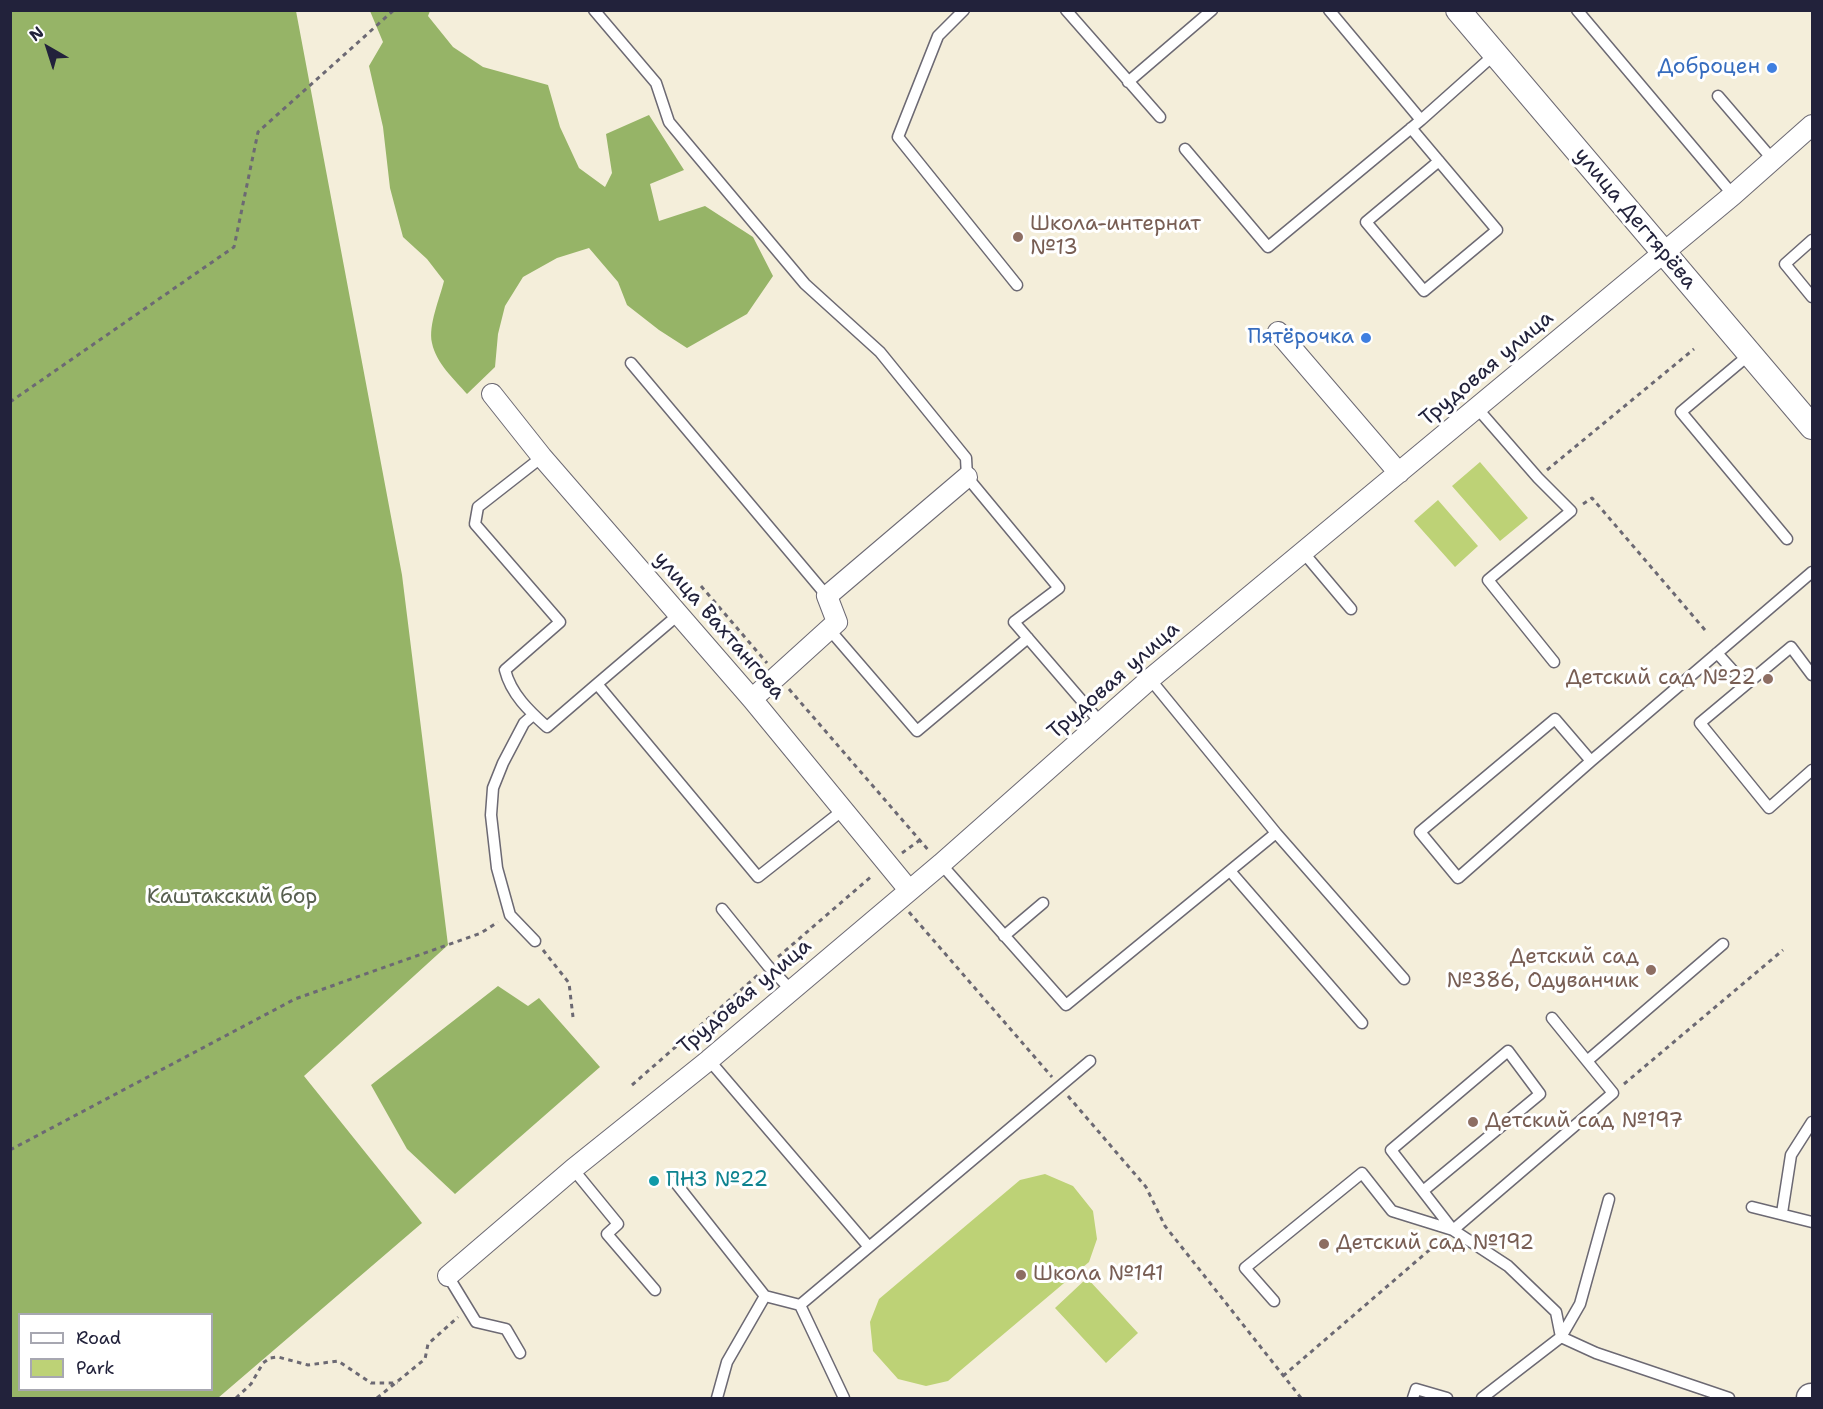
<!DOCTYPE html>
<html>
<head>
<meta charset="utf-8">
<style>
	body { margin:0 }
	#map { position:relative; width:1823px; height:1409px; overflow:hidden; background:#f4eeda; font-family:"Shantell Sans",sans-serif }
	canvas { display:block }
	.frame { position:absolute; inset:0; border:12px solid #22223b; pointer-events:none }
	.legend { position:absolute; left:18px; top:1313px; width:195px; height:78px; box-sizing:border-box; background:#fff; border:2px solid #a7a7b1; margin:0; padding:8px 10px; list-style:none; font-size:18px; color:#22223b }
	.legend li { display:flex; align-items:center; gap:12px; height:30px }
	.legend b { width:30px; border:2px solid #a7a7b1 }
	.north { position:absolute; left:18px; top:18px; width:60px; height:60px; -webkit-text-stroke:4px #fff; paint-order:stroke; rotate:321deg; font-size:16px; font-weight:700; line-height:24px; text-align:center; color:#22223b }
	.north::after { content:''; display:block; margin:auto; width:21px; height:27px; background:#22223b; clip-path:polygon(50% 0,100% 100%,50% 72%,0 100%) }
</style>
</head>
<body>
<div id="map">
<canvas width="1823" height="1409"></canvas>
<div class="frame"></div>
<ul class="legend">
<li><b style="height:8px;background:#fff"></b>Road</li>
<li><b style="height:16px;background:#bdd276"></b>Park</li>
</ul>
<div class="north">N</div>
</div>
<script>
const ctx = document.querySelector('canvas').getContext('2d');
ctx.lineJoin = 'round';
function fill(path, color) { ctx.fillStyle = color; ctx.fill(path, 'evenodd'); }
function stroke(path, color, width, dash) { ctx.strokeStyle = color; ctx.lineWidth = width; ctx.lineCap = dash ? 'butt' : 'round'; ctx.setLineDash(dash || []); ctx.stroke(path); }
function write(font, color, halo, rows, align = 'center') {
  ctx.font = font + ' "Shantell Sans",sans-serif'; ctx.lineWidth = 6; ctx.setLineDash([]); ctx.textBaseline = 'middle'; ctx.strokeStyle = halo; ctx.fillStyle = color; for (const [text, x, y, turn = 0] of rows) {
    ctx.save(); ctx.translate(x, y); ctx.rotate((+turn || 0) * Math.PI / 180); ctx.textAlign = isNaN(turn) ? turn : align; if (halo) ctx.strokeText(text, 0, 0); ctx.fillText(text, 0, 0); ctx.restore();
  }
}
fill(new Path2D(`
	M1480,462L1528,518L1500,541L1452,486Z
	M1438,500L1478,546L1455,567L1414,521Z
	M1045,1174L1073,1186L1093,1211L1097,1239L1089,1262L948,1381L926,1386L898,1379L873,1351L870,1322L879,1299L1020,1180Z
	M1087,1278L1138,1333L1106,1363L1055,1308Z`), '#bdd276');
fill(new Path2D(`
	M10,11H296L402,575L448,945L304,1076L422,1223L218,1398H11ZM20,1314H212V1390H20Z
	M370,11H430L428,16L453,47L483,67L548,85L560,127L579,168L605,187L612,173L606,134L649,115L684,170L650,184L659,221L705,206L753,237L773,276L747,314L687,348L659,330L627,305L618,282L589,248L557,258L523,277L505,306L498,334L495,367L467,394C454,379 436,363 432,343C428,325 440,298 444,281L427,259L403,237L390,188L383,127L369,66L383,42Z
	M498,986L528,1006L539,998L600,1067L455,1194L407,1149L371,1085Z`), '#96b467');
const service = new Path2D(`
	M594,10L656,83L669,122L805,284L880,352L966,458L967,477L1059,588L1014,622L1101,723
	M964,10L938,36L898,137L1017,285
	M1066,10L1160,117
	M1329,10L1421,120
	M1577,10L1733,195
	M1128,82L1212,10
	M1718,96L1773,160
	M1411,128L1497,230L1424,291L1366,222L1439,161
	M1185,149L1268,247L1421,120L1495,54
	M1812,240L1785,264L1812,297
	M1750,354L1681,412L1787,539
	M631,363L827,596
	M1477,408L1538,478L1571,511L1488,580L1554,662
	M542,457L478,507L475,524L560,622L505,670C511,694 529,711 547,727L597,684L758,877L843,810
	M1303,552L1351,609
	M829,629L917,731L1028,638
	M1717,653L1745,684
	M1812,675L1791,647L1700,723L1769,808L1812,770
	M597,684L678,615
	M533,715L524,723L503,763L493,788L491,815L497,868L510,915L535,941
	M1591,761L1555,719L1420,832L1458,878L1591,761L1604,750L1812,572
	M1276,833L1404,979
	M941,864L1066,1005L1276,833L1150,679
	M1230,871L1362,1023
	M722,909L768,966L791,990
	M1004,936L1043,903
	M1552,1018L1613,1093L1453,1230L1508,1266L1556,1312L1561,1337L1596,1353L1729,1398
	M709,1060L869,1247L800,1305L844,1398
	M1587,1061L1723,944
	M573,1169L618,1224L607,1234L655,1290
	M675,1182L765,1296L800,1305
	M1423,1191L1540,1094L1508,1051L1391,1150L1453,1230
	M1752,1207L1812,1222
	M1782,1213L1791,1155L1812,1122
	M869,1247L1090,1061
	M448,1276L476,1322L506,1329L520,1353
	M1274,1301L1245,1268L1362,1173L1392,1211L1453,1230
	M717,1398L727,1362L765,1296
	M1413,1398L1416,1389L1447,1398
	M1482,1398L1561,1337L1580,1304L1609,1199`);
const minor = new Path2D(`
	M1278,332L1399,473
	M492,394L542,457L752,699L909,890
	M752,699L837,622L827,596L967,477
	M448,1276L573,1169L709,1060L941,864L1150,679L1733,195L1812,125`);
const tertiary = new Path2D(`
	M1458,10L1812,427`);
const secondary = new Path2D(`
	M1811,1398H1812`);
stroke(service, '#6c6973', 13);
stroke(minor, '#6c6973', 22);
stroke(tertiary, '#6c6973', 26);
stroke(secondary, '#6c6973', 31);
stroke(new Path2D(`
	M10,402L234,247L258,132L394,10
	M1547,470L1694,349
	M1583,504L1592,498L1705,630
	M701,586L767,663
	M789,689L930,852
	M902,853L920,840
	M909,912L1052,1077
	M543,950L569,983L573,1017
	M778,957L873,875
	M1624,1084L1783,950
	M632,1085L758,975
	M1068,1096L1146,1187L1165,1226L1301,1398
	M10,1150L295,999L481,933L498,922
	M1283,1376L1441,1240
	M236,1398L251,1384L263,1363L270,1358L278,1357L308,1365L338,1361L371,1383H398
	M377,1398L425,1359L428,1344L458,1317`), '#6c6973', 3, [4.5, 4.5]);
stroke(service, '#fff', 10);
stroke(minor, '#fff', 20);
stroke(tertiary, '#fff', 24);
stroke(secondary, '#fff', 28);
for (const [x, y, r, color] of [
	[1772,68,6,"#3f7fe0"],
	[1018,237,6,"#8d6e63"],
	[1366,338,6,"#3f7fe0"],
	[1768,679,6,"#8d6e63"],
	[1651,970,6,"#8d6e63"],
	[1473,1122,6,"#8d6e63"],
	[654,1181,6,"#0f9aa8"],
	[1324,1244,6,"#8d6e63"],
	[1021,1275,6,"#8d6e63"]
]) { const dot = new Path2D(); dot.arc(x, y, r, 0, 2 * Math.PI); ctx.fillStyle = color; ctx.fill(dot); stroke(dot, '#fff', 2); }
write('21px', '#366cbe', '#fff', [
	["Доброцен",1760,68],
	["Пятёрочка",1354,338]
], 'right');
write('21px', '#22223b', '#fff', [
	["улица Дегтярёва",1635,219,50],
	["Трудовая улица",1487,369,-40],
	["улица Вахтангова",719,626,49],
	["Трудовая улица",1114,681,-41],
	["Трудовая улица",745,997,-40]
]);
write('21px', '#785e54', '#fff', [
	["Школа-интернат",1030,225],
	["№13",1030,249],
	["Детский сад №22",1756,679,"right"],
	["Детский сад",1639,958,"right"],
	["№386, Одуванчик",1639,982,"right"],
	["Детский сад №197",1485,1122],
	["Детский сад №192",1336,1244],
	["Школа №141",1033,1275]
], 'left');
write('21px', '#586050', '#fff', [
	["Каштакский бор",232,898]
]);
write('21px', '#0d838f', '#fff', [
	["ПНЗ №22",666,1181]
], 'left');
</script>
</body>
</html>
